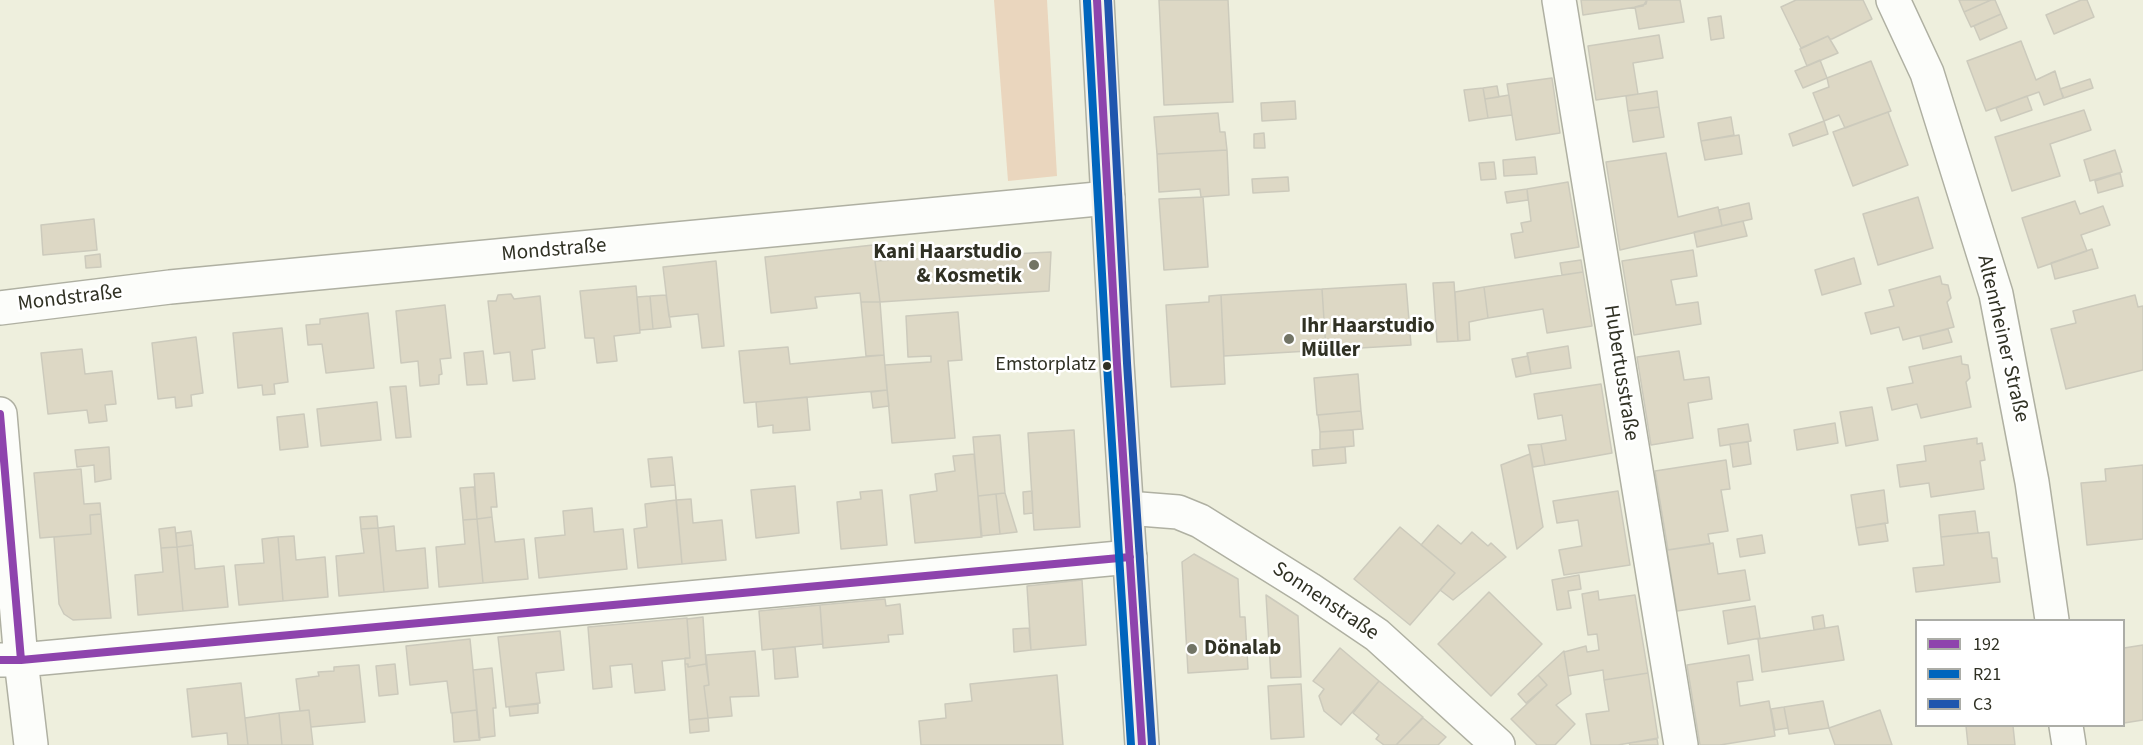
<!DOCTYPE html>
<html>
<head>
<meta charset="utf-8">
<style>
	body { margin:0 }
	#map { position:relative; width:2143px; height:745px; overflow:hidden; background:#eeefdd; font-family:"Source Sans 3",sans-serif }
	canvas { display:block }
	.legend { position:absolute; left:1915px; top:619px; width:210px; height:108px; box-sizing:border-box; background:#fff; border:2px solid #acada7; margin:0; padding:8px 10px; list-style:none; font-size:18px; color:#303124 }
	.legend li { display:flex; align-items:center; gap:12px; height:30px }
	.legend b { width:30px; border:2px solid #acada7 }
</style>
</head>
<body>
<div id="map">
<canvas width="2143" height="745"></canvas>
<ul class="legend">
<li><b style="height:8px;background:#8e44ad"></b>192</li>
<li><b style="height:8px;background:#0065bd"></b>R21</li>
<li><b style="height:8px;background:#2056ae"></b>C3</li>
</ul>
</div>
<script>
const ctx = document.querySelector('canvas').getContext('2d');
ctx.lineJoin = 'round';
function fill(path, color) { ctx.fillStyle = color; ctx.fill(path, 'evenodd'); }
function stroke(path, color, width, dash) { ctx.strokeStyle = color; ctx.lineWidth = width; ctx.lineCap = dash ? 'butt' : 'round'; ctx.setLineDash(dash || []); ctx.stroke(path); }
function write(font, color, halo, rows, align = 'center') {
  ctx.font = font + ' "Source Sans 3",sans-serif'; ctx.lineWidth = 5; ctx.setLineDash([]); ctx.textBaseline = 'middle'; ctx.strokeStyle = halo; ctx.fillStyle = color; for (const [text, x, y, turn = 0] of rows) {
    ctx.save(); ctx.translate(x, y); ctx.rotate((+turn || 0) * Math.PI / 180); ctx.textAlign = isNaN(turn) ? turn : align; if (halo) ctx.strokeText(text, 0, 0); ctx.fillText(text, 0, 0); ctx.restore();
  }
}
fill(new Path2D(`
	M994,0H1047L1057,176L1008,181Z`), '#ead6be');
const building = new Path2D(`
	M1159,0H1228L1233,102L1164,105Z
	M1581,0H1647L1643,6L1583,15Z
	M1647,0H1680L1684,22L1639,29L1635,7L1646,4Z
	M1796,0H1863L1872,19L1832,39H1830L1828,36L1801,48L1781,7Z
	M1959,0H1991L1964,12Z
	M1991,0H1995L2001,14L1971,27L1964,12Z
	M2081,0H2087L2094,17L2054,34L2046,15Z
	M2001,14L2007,28L1980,40L1974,26Z
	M1721,16L1724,38L1711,40L1708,18Z
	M1659,35L1663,58L1633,63L1638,94L1596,100L1588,46Z
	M1828,36L1838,53L1807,66L1800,49Z
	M2021,41L2036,80L2055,71L2063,98L2044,105L2039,92L1986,111L1967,61Z
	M1820,60L1827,78L1803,88L1795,71Z
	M1871,61L1891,111L1845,128L1839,115L1824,121L1813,93L1829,87L1827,78Z
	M1552,78L1560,133L1516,140L1507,84Z
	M2090,79L2093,88L2064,98L2060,89Z
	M1497,86L1499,97L1485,99L1483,88Z
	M1483,88L1488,118L1469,121L1464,90Z
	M1657,91L1659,107L1628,111L1626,96Z
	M1509,95L1512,115L1488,118L1485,99Z
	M2027,96L2032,110L2001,121L1996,108Z
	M1295,101L1296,119L1262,121L1261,103Z
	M1659,107L1664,137L1633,142L1628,111Z
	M2084,110L2091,130L2050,144L2060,176L2012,191L1995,137Z
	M1888,112L1908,165L1853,186L1833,132Z
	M1218,113L1220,132H1225L1227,150L1157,154L1154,117Z
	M1731,117L1734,135L1701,141L1698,123Z
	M1824,121L1828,134L1793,146L1789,134Z
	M1264,133L1265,148H1254V134Z
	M1739,135L1742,154L1705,160L1701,141Z
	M1227,150L1229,195L1201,197L1200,189L1159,192L1157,154Z
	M2115,150L2122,172L2090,181L2084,160Z
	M1666,153L1678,217L1718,207L1722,226L1620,250L1606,162Z
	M1535,157L1537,174L1504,176L1503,160Z
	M1494,162L1496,179L1481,180L1479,163Z
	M2120,173L2123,186L2098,193L2095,181Z
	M1288,177L1289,191L1253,193L1252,179Z
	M1568,182L1579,247L1515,258L1511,234L1523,232L1521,223L1531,221L1527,189Z
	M1527,189L1528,200L1507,203L1505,192Z
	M1203,197L1208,267L1164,270L1159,199Z
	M1918,197L1933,248L1878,265L1863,214Z
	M2075,201L2080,214L2103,206L2110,225L2081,235L2087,251L2038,268L2022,218Z
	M1749,203L1752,219L1722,226L1719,210Z
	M94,219L97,250L43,255L41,225Z
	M1743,221L1747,236L1697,247L1694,232Z
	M873,245L880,302H861L860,293L815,297L817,308L771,313L765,257Z
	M2092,249L2098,268L2055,279L2051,263Z
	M1693,250L1697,276L1671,280L1676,305L1698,302L1701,324L1634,335L1622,261Z
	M1051,252L1049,291L880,302L875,261Z
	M100,254L101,267L86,268L85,256Z
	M1854,258L1861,284L1822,295L1815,270Z
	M1581,260L1583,272L1562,275L1560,263Z
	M716,261L724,346L702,348L698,314L669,317L663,267Z
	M1583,272L1592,326L1547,333L1543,309L1488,318L1484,287Z
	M1940,276L1942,284L1948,285L1951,298L1947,302L1954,327L1903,340L1899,327L1871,334L1865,313L1894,306L1889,290Z
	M1454,282L1458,341L1437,342L1433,283Z
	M1406,284L1411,345L1326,350L1322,289Z
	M636,286L640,333L614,336L617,361L597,363L594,338H585L580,291Z
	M1484,287L1488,318L1469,322L1470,340L1458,341L1455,292Z
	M1322,289L1326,350L1224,356L1221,295Z
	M511,294L514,299L540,296L545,348L532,350L535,379L513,381L510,352L494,354L488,301H496L498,295Z
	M666,295L671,327L653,329L650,296Z
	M1221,295L1225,384L1171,387L1166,305L1209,302V296Z
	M2135,295L2138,307L2143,306V370L2066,389L2051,329L2076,323L2073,311Z
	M650,296L653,329L640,330L637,297Z
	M861,302H880L884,355L866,356Z
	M445,305L451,358L440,359L442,374L439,375V384L420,386L418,361L401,363L396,311Z
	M958,312L962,360L948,361L955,438L892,443L885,365L931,362V356L908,357L906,316Z
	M368,313L374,368L326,373L322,344L308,345L306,325L320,324V319Z
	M282,328L288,382L274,384L275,394L263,395L262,385L238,388L233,333Z
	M1948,329L1952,342L1923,349L1920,336Z
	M196,337L203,393L191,395L192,406L176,408L175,397L158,399L152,343Z
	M1568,346L1571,368L1531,374L1527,353Z
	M788,347L790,364L884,355L887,390L744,403L739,351Z
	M82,349L85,374L112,371L116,404L105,405L107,421L89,423L87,410L48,414L41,353Z
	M483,351L487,384L467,385L464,353Z
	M1679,351L1684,380L1709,377L1712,399L1688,403L1693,438L1651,445L1637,357Z
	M1528,356L1531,374L1516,377L1512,359Z
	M1961,356L1962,364L1968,365L1970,378L1966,382L1971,407L1921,418L1917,404L1892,410L1887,388L1913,383L1909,367Z
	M1358,374L1361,411L1317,415L1314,378Z
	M1601,384L1612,453L1545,465L1541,444L1566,440L1562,415L1538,419L1534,394Z
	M406,386L411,437L396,438L390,387Z
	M887,390L889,406L873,408L871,392Z
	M807,397L810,430L773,433V425L758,427L756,402Z
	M377,402L381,440L321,446L317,409Z
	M1872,407L1878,440L1846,446L1840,412Z
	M1361,411L1363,429L1320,432L1318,415Z
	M304,414L308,447L280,450L277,417Z
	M1835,423L1838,443L1797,450L1794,430Z
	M1748,424L1751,441L1720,446L1718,429Z
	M1074,430L1080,527L1034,530L1028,433Z
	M1353,430L1354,446L1320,449V432Z
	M1000,435L1005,493L978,496L973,437Z
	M1977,438V444L1982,443L1985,460L1980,461L1984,489L1931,497L1929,483L1900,487L1897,465L1926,461L1924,446Z
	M1748,442L1751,464L1733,467L1730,444Z
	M1541,444L1545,465L1533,467L1528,445Z
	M109,447L111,479L95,482L94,465L77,467L75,450Z
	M1345,447L1346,463L1313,466L1312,450Z
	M974,454L982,537L915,543L910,495L937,491L935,474L955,471L953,456Z
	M1530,454L1543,527L1517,549L1501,465Z
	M672,457L675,485L651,487L648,459Z
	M1726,460L1730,489L1721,490L1728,531L1708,534L1710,544L1668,550L1655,471Z
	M2143,465V539L2087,545L2081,483L2106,481L2105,469Z
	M81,469L84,504L100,503L101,514L90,515L91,534L40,538L34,473Z
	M494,473L497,507H491L492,517L477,519L474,474Z
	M675,485L682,564L638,568L634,529L647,527L645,504L676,500Z
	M795,486L799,533L756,538L751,490Z
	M474,487L477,519L463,520L460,488Z
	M882,490L887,545L841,549L837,502L861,499L860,492Z
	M1884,490L1888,523L1856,528L1851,495Z
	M1032,491L1033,513L1024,514L1023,492Z
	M1618,491L1630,565L1564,575L1559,550L1582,546L1578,520L1557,523L1553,501Z
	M1005,493L1017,532L1000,534L996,494Z
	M996,494L1000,534L981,536L978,496Z
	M691,499L693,523L722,520L726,560L682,564L676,500Z
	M592,508L594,532L623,529L627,569L539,578L535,538L565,535L563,511Z
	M1975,511L1978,533L1941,537L1939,515Z
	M101,514L111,618L73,620L64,614L59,604L54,537L91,534L90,515Z
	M377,516L378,528L361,529L360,517Z
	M492,517L495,542L524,539L528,579L483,583L477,519Z
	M477,519L483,583L439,587L436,547L465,544L463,520Z
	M1885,523L1888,541L1859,545L1856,528Z
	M1438,525L1461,544L1472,532L1488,546L1491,543L1506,557L1453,600L1440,590L1455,573L1421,545Z
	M394,526L396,551L425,548L428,588L384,592L378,528Z
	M175,527L177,547L161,548L159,529Z
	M1400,527L1455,573L1410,625L1354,579Z
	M378,528L384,592L339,596L336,556L364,553L361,529Z
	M191,531L193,545L177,547L176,533Z
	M1989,532L1992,558H1997L2000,582L1916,592L1913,568L1944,565L1941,537Z
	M1762,535L1765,553L1740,557L1737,539Z
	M294,536L296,560L325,557L328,597L283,601L278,537Z
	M278,537L283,601L239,605L235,565L264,563L262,539Z
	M1713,543L1718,574L1745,570L1750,600L1677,611L1667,550Z
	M193,545L195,569L224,566L228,607L183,611L177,547Z
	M177,547L183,611L138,615L135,575L163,572L161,548Z
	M1194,554L1238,579L1240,617H1245L1248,669L1188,673L1182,562Z
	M1579,575L1581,589L1568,591L1571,608L1557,610L1552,580Z
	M1082,580L1086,645L1031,650L1027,586Z
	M1598,591L1599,600L1635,595L1648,673L1604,680L1603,670L1568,676L1564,652L1586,646L1587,652L1599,650L1597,634L1588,635L1582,594Z
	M1489,592L1542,644L1491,696L1438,644Z
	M1266,595L1298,616L1301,677L1271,678Z
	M885,599L886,606L900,604L903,634L888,635L889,642L823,648L820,605Z
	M820,605L823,644L762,650L759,611Z
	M1755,606L1760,638L1728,644L1723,611Z
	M1823,615L1825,628L1814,630L1812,617Z
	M703,617L706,664L688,667V664H685V658H690L687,619Z
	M687,618L690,658L662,661L665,690L635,693L632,664L610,666L612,687L593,689L588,627Z
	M1838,626L1844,660L1762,672L1758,639Z
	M1029,628L1031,650L1014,652L1013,629Z
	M560,631L564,670L536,673L540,703L506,707L498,637Z
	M470,639L477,710L451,713L447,681L410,685L406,646Z
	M2143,645V720L2124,723V648Z
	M795,647L798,677L775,679L773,649Z
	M1340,648L1379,681L1341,725L1324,711L1319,696L1324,689L1313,681Z
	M755,651L759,696L730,697L732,716L708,718L704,686L709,685L706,655Z
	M1564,651L1571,694L1556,705L1575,724L1555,745H1537L1511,719L1547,685L1538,675Z
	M1749,655L1753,680L1737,682L1740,706L1769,701L1775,736L1720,745H1700L1687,665Z
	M395,664L398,694L379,696L376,666Z
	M685,664H688V667L706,664L709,685L704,686L708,718L689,720Z
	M359,665L365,722L311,727L309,710L300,711L296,679L319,676L318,672L334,671V667Z
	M492,668L496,708H493L495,736L479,738L473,670Z
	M1648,673L1658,738L1618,745H1591L1586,714L1609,711L1604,680Z
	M1057,675L1063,745H921L919,721L946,718L945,704L972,701L970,684Z
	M1538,675L1547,685L1526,703L1518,694Z
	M1379,681L1423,717L1396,745H1384L1376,739L1379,735L1353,713Z
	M241,683L248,745H228L227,733L192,737L187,689Z
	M1301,684L1304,737L1271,739L1268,686Z
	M1823,701L1829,728L1789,734L1784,707Z
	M538,704V713L510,716L509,707Z
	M1784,707L1788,728L1775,730L1771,709Z
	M309,710L313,745H282L279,713Z
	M477,710L480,740L454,742L452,713Z
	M1880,710L1892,745H1835L1829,728Z
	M279,713L282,745H248L245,718Z
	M708,718L709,731L690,733L689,720Z
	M1423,718L1446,737L1438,745H1396Z
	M1966,726H2013L2015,745H1968Z
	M1657,739L1658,745H1630L1629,743Z`);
fill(building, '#ddd8c5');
stroke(building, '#cccabc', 1.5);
const minor = new Path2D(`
	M1559,0L1681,745
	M1893,0L1927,73L1996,294L2032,482L2052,620
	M0,308L170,287L1108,198
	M0,414L21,660L31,745
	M1127,508L1178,512L1200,521L1309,589L1377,635L1498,745
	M0,660H21L1130,557
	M2066,726L2069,745`);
const secondary = new Path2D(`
	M1097,0L1117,364L1142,745`);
stroke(minor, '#afb0a2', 36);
stroke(secondary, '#afb0a2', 36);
stroke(minor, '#fcfdfa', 33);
stroke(secondary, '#f1f2ed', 33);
stroke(new Path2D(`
	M1097,0L1117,364L1142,745
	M0,414L21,660
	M0,660H21L1130,557`), '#8e44ad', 8);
stroke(new Path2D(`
	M1087,1L1107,365L1131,745`), '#0065bd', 8);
stroke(new Path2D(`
	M1108,0L1127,363L1152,744`), '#2056ae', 8);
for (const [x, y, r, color] of [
	[1034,265,6,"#727465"],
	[1289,339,6,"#727465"],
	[1107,366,5,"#303124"],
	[1192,649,6,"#727465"]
]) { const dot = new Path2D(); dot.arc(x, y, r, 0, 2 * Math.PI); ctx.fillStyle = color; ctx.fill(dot); stroke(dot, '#fff', 2); }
write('20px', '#303124', '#fff', [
	["Emstorplatz",1096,366]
], 'right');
write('21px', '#303124', '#fff', [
	["Mondstraße",554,251,-5],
	["Mondstraße",70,299,-7],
	["Altenrheiner Straße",2002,339,77],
	["Hubertusstraße",1620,373,81],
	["Sonnenstraße",1325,602,34]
]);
write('bold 21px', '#303124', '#fff', [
	["Kani Haarstudio",1022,253,"right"],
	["& Kosmetik",1022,277,"right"],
	["Ihr Haarstudio",1301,327],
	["Müller",1301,351],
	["Dönalab",1204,649]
], 'left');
</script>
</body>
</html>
